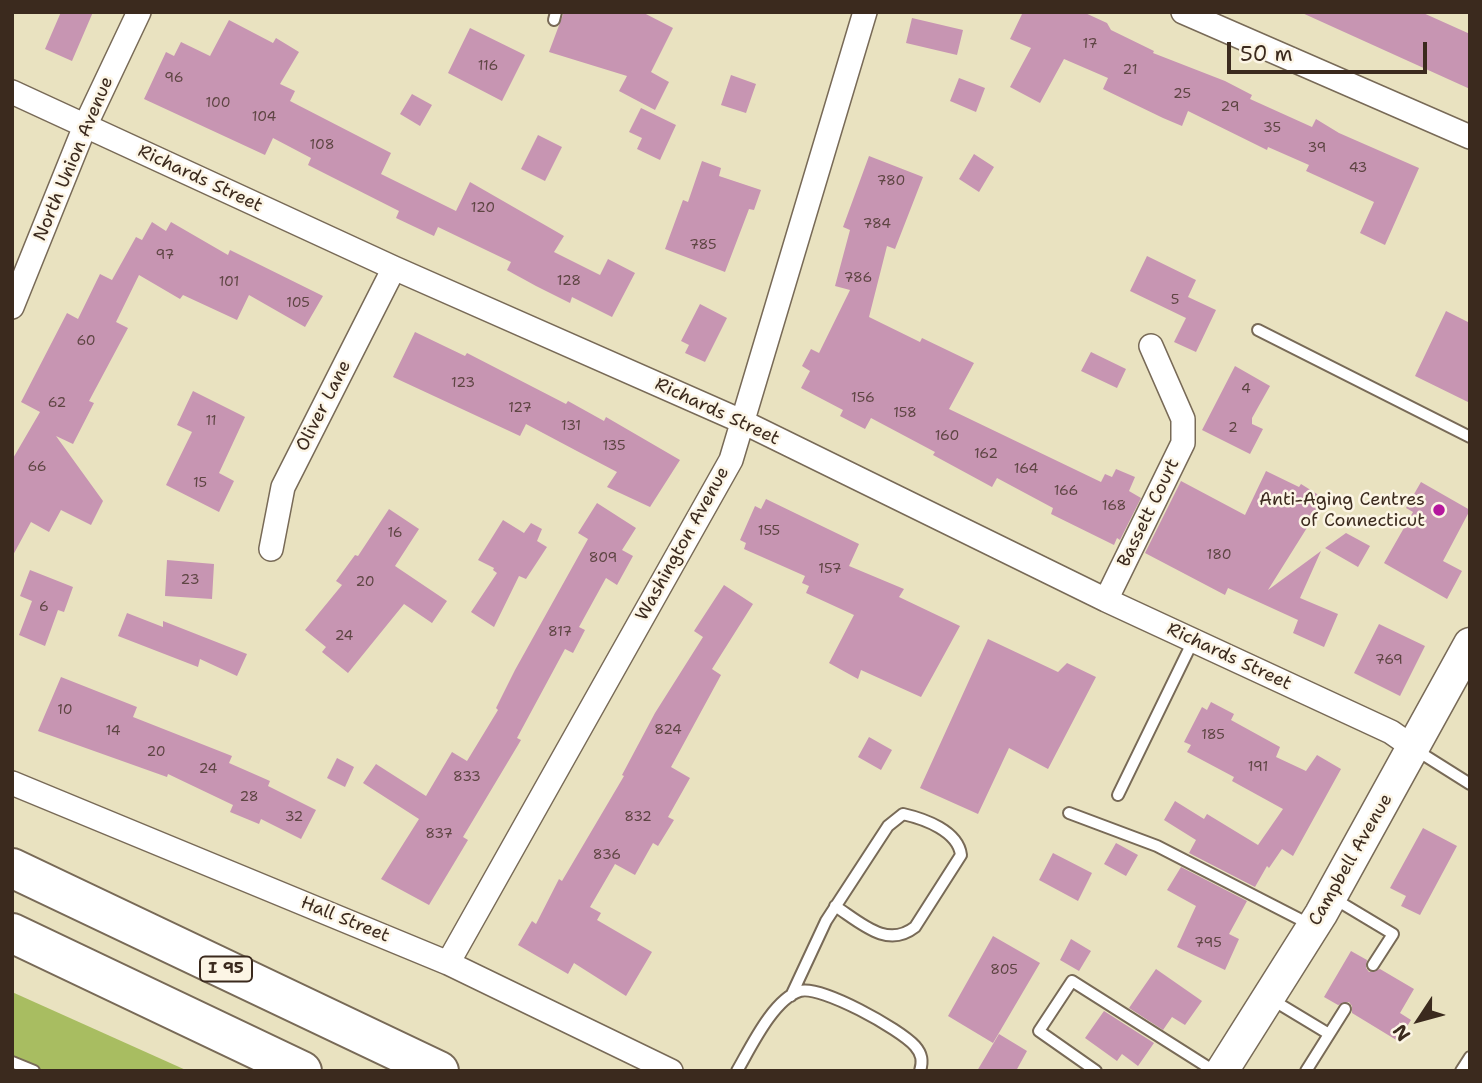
<!DOCTYPE html>
<html>
<head>
<meta charset="utf-8">
<style>
	body { margin:0 }
	#map { position:relative; width:1482px; height:1083px; overflow:hidden; background:#e9e2c0; font-family:"Shantell Sans",sans-serif }
	canvas { display:block }
	.frame { position:absolute; inset:0; border:14px solid #3b2a1e; pointer-events:none }
	.north { position:absolute; left:1384px; top:985px; width:70px; height:70px; -webkit-text-stroke:5px #fcf5e5; paint-order:stroke; rotate:234deg; font-size:19px; font-weight:700; line-height:28px; text-align:center; color:#3b2a1e }
	.north::after { content:''; display:block; margin:auto; width:24px; height:32px; background:#3b2a1e; clip-path:polygon(50% 0,100% 100%,50% 72%,0 100%) }
	.scale { position:absolute; left:1227px; top:42px; width:200px; height:32px; box-sizing:border-box; border:4px solid #3b2a1e; border-top:0; padding-left:9px; font-size:21px; line-height:24px; white-space:nowrap; color:#3b2a1e; -webkit-text-stroke:5px #fcf5e5; paint-order:stroke }
</style>
</head>
<body>
<div id="map">
<canvas width="1482" height="1083"></canvas>
<div class="frame"></div>
<div class="north">N</div>
<div class="scale">50 m</div>
</div>
<script>
const ctx = document.querySelector('canvas').getContext('2d');
ctx.lineJoin = 'round';
function fill(path, color) { ctx.fillStyle = color; ctx.fill(path, 'evenodd'); }
function stroke(path, color, width, dash) { ctx.strokeStyle = color; ctx.lineWidth = width; ctx.lineCap = dash ? 'butt' : 'round'; ctx.setLineDash(dash || []); ctx.stroke(path); }
function write(font, color, halo, rows, align = 'center') {
  ctx.font = font + ' "Shantell Sans",sans-serif'; ctx.lineWidth = 5; ctx.setLineDash([]); ctx.textBaseline = 'middle'; ctx.strokeStyle = halo; ctx.fillStyle = color; for (const [text, x, y, turn = 0] of rows) {
    ctx.save(); ctx.translate(x, y); ctx.rotate((+turn || 0) * Math.PI / 180); ctx.textAlign = isNaN(turn) ? turn : align; if (halo) ctx.strokeText(text, 0, 0); ctx.fillText(text, 0, 0); ctx.restore();
  }
}
fill(new Path2D(`
	M12,992L188,1071H12Z`), '#a8bd61');
fill(new Path2D(`
	M61,12H93L72,61L45,49Z
	M564,12H642L673,28L651,72L669,82L655,110L619,91L627,76L549,52Z
	M1023,12H1083L1107,23L1111,30L1154,51L1153,53L1225,81L1252,95L1250,99L1312,127L1316,119L1339,133L1419,168L1385,245L1360,233L1374,202L1306,171L1309,165L1268,147L1267,150L1188,111L1182,126L1163,118L1103,89L1108,78L1064,59L1040,103L1010,87L1031,48L1010,39Z
	M1300,12H1421L1470,34V89Z
	M912,18L963,30L957,55L906,43Z
	M229,20L273,43L276,38L299,52L280,84L295,91L290,101L391,153L381,174L456,211L470,182L564,236L554,252L600,275L608,259L635,273L612,317L572,297L570,303L536,286L507,270L511,262L438,227L434,236L396,218L399,211L308,165L311,158L273,138L265,155L144,99L166,52L174,56L181,42L210,56Z
	M470,28L525,55L502,101L448,73Z
	M731,75L756,84L746,113L721,105Z
	M959,78L985,88L976,112L950,101Z
	M412,94L432,105L420,126L400,114Z
	M641,108L676,125L660,160L637,149L642,138L629,132Z
	M538,135L562,147L545,181L521,169Z
	M974,154L994,167L979,192L959,179Z
	M869,156L923,177L895,249L887,246L869,317L920,342L922,338L974,363L949,409L1101,482L1105,474L1112,477L1116,469L1135,477L1129,491L1141,498L1120,540L1117,538L1114,545L1051,514L1053,508L997,478L992,487L933,455L935,452L871,418L865,429L840,416L843,410L801,388L810,371L802,366L811,349L819,353L850,290L835,286L850,230L843,227Z
	M702,161L721,168L719,176L761,190L754,210L749,209L725,272L665,249L683,200L688,202Z
	M152,222L166,231L171,222L228,255L230,250L323,296L305,327L249,295L237,320L183,295L180,299L139,275L116,322L128,328L89,401L94,403L73,444L56,436L103,501L91,525L61,510L49,532L31,522L12,557V460L40,412L21,402L67,313L78,319L100,274L112,280L136,237L142,240Z
	M1147,256L1196,280L1188,297L1216,310L1196,352L1174,342L1186,318L1130,291Z
	M700,304L727,318L705,362L685,353L689,345L681,341Z
	M1446,311L1470,323V403L1415,376Z
	M415,332L465,356L467,353L566,404L568,401L604,421L606,417L680,460L650,507L607,487L617,472L575,450L526,424L520,436L393,377Z
	M1091,352L1126,369L1117,388L1081,371Z
	M1235,366L1270,386L1252,418V424L1263,429L1250,454L1202,430Z
	M193,391L245,417L219,473L234,481L219,512L166,485L192,432L177,425Z
	M1266,471L1299,487L1301,484L1325,499L1268,590L1321,551L1300,598L1338,614L1324,647L1293,633L1298,620L1228,588L1225,595L1145,553L1181,481L1245,515Z
	M1421,482L1470,510L1443,561L1462,571L1447,599L1384,563L1413,512L1406,508Z
	M766,499L859,544L849,566L904,589L899,597L960,626L921,697L861,670L858,679L829,663L854,615L806,593L809,586L802,583L805,576L744,549L746,543L740,540L755,506L761,509Z
	M597,503L636,528L622,550L633,556L617,585L606,578L579,627L585,630L573,653L565,649L517,738L521,740L463,837L468,840L429,905L381,879L419,819L363,783L376,764L426,796L452,752L467,761L498,710L496,708L515,670L588,539L578,533Z
	M389,509L419,529L395,566L447,601L432,623L404,604L348,673L322,652L326,647L305,630L342,585L336,581L355,555L358,556Z
	M503,520L524,533L531,523L542,529L537,541L547,547L526,579L519,576L494,627L471,612L497,573L493,570L494,568L478,560Z
	M1346,533L1370,546L1358,567L1325,548Z
	M167,560L214,564L212,599L165,596Z
	M30,570L73,587L64,612L58,610L45,646L19,635L32,601L20,596Z
	M724,585L753,604L712,669L721,675L671,767L690,778L668,817L674,820L658,846L653,843L635,875L615,864L590,907L601,913L597,920L652,952L626,996L574,963L568,974L518,945L532,921L536,924L559,879L562,881L624,776L622,775L655,713L703,637L694,631Z
	M127,613L163,627V621L247,654L237,676L200,659L198,667L118,636Z
	M1379,624L1425,646L1400,696L1354,673Z
	M988,639L1058,672L1067,663L1096,677L1048,769L1009,748L978,814L920,788Z
	M61,677L137,707L133,717L232,756L229,763L270,781L268,786L316,810L301,839L261,819L259,824L230,812L233,805L168,774L167,777L38,731Z
	M1211,702L1234,714L1231,720L1280,747L1276,757L1306,771L1317,755L1341,769L1293,856L1282,849L1269,868L1267,866L1255,887L1189,853L1196,840L1164,820L1175,801L1204,819L1207,814L1258,845L1283,809L1232,781L1234,777L1187,752L1191,745L1184,742L1202,707L1207,710Z
	M869,737L892,750L881,770L858,757Z
	M337,758L354,767L345,787L327,778Z
	M1423,828L1457,846L1420,915L1401,906L1406,896L1390,888Z
	M1116,843L1138,855L1126,876L1104,864Z
	M1053,853L1092,873L1078,901L1039,880Z
	M1181,867L1247,901L1229,934L1239,939L1225,970L1177,947L1196,906L1167,890Z
	M993,936L1040,963L993,1043L948,1016Z
	M1071,939L1091,951L1079,971L1060,960Z
	M1351,951L1367,960L1366,968L1369,972L1380,969L1414,989L1400,1013L1411,1020L1398,1041L1352,1013V1006L1349,1002L1338,1005L1324,997Z
	M1156,969L1202,1001L1185,1025L1172,1017L1163,1030L1129,1008Z
	M1104,1011L1154,1043L1138,1066L1122,1054L1117,1061L1085,1038Z
	M999,1034L1027,1051L1016,1071H977Z`), '#c795b2');
const lane = new Path2D(`
	M554,20L556,12
	M1258,330L1470,437
	M1416,750L1470,784
	M1118,795L1193,641
	M1069,813L1157,846L1311,925
	M1333,898L1393,934L1373,965
	M791,996L826,921L888,826L903,814C925,819 958,831 961,855L915,927C887,949 861,923 835,906
	M1271,999L1329,1034
	M12,1062L34,1071
	M737,1071C750,1049 773,999 800,991C821,985 900,1029 915,1046C922,1054 923,1061 920,1071
	M1096,1071L1039,1031L1072,981L1214,1071
	M1306,1071L1345,1009
	M1461,1071L1470,1057`);
const street = new Path2D(`
	M1183,12L1470,137
	M12,92L394,268L741,421L1106,600L1391,732L1414,748
	M12,307L85,126L139,12
	M271,549L283,487L394,268
	M1106,600L1183,443V419L1151,346
	M12,783L448,963L671,1071
	M448,963L731,460L865,12`);
const secondary = new Path2D(`
	M1222,1071L1321,914L1470,644`);
const highway = new Path2D(`
	M12,868L439,1071
	M12,933L302,1071`);
stroke(lane, '#786a57', 14);
stroke(street, '#786a57', 26);
stroke(secondary, '#786a57', 35);
stroke(highway, '#786a57', 42);
stroke(lane, '#fff', 10);
stroke(street, '#fff', 23);
stroke(secondary, '#fff', 32);
stroke(highway, '#fff', 38);
for (const [x, y, r, color] of [
	[1439,510,7,"#b5179e"]
]) { const dot = new Path2D(); dot.arc(x, y, r, 0, 2 * Math.PI); ctx.fillStyle = color; ctx.fill(dot); stroke(dot, '#fcf5e5', 2.5); }
write('14px', '#5e4543', null, [
	["17",1090,44],
	["116",488,66],
	["21",1130,70],
	["96",174,78],
	["25",1182,94],
	["100",218,103],
	["29",1230,107],
	["104",264,117],
	["35",1272,128],
	["108",322,145],
	["39",1317,148],
	["43",1358,168],
	["780",891,181],
	["120",483,208],
	["784",877,224],
	["785",703,245],
	["97",165,255],
	["786",858,278],
	["128",569,281],
	["101",229,282],
	["5",1175,300],
	["105",298,303],
	["60",86,341],
	["123",463,383],
	["4",1246,389],
	["156",863,398],
	["62",57,403],
	["127",520,408],
	["158",905,413],
	["11",211,421],
	["131",571,426],
	["2",1233,428],
	["160",947,436],
	["135",614,446],
	["162",986,454],
	["66",37,467],
	["164",1026,469],
	["15",200,483],
	["166",1066,491],
	["168",1114,506],
	["155",769,531],
	["16",395,533],
	["180",1219,555],
	["809",603,558],
	["157",830,569],
	["23",190,580],
	["20",365,582],
	["6",44,607],
	["817",560,632],
	["24",344,636],
	["769",1389,660],
	["10",65,710],
	["824",668,730],
	["14",113,731],
	["185",1213,735],
	["20",156,752],
	["191",1258,767],
	["24",208,769],
	["833",467,777],
	["28",249,797],
	["32",294,817],
	["832",638,817],
	["837",439,834],
	["836",607,855],
	["795",1208,943],
	["805",1004,970]
]);
for (const [x, y, w] of [
	[226,969,52]
]) { const box = new Path2D(); box.roundRect(x - w / 2, y - 12.5, w, 25, 5); ctx.fillStyle = '#fcf5e5'; ctx.fill(box); stroke(box, '#3b2a1e', 2); }
write('bold 16px', '#3b2a1e', null, [
	["I 95",226,969]
]);
write('18px', '#3b2a1e', '#fcf5e5', [
	["North Union Avenue",74,159,-67],
	["Richards Street",200,179,25],
	["Oliver Lane",324,406,-63],
	["Richards Street",717,412,25],
	["Bassett Court",1149,513,-64],
	["Washington Avenue",683,544,-61],
	["Richards Street",1229,657,25],
	["Campbell Avenue",1351,860,-60],
	["Hall Street",345,920,22]
]);
write('18px', '#3b2a1e', '#fcf5e5', [
	["Anti-Aging Centres",1425,500],
	["of Connecticut",1425,521]
], 'right');
</script>
</body>
</html>
